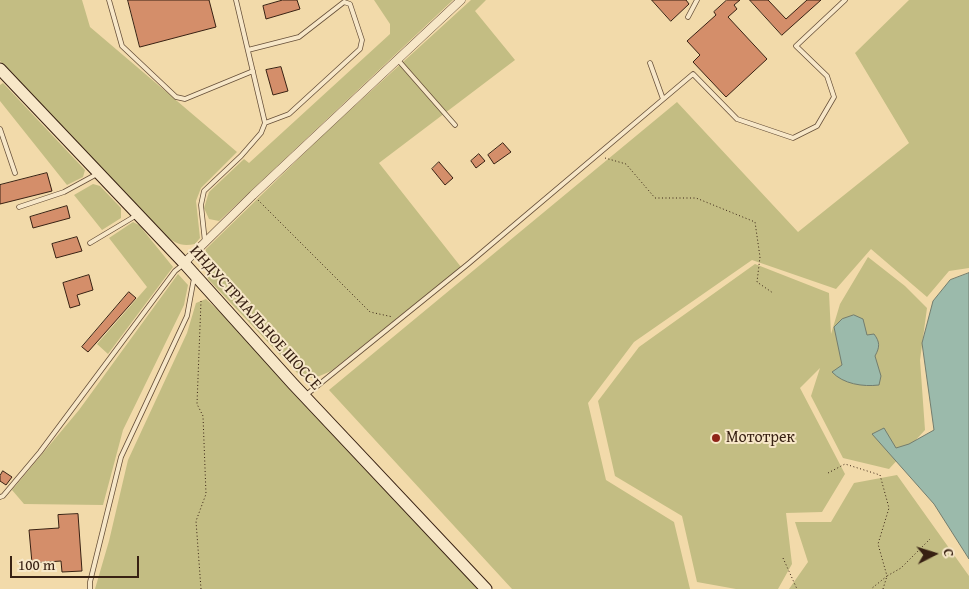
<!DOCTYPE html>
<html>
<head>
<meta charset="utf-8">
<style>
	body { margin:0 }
	#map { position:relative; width:969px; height:589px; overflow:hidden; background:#f2daaa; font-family:"Gentium Book Plus",serif }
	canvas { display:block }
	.north { position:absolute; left:909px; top:529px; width:50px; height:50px; -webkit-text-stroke:4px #f7e7c8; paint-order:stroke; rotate:85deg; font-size:14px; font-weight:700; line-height:20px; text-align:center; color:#382113 }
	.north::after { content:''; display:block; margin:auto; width:18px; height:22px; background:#382113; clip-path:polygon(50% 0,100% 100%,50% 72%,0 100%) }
	.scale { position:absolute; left:10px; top:556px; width:129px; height:22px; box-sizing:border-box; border:2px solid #382113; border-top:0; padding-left:6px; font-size:15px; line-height:18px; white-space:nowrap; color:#382113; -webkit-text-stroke:4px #f7e7c8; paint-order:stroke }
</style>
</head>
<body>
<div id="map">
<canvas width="969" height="589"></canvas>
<div class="north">С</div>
<div class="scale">100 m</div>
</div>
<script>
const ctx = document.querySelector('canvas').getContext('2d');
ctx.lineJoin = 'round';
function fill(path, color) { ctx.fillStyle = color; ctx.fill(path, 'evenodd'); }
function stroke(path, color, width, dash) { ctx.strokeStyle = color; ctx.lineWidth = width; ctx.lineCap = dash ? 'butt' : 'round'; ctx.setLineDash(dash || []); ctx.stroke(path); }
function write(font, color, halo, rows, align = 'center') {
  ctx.font = font + ' "Gentium Book Plus",serif'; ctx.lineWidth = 4; ctx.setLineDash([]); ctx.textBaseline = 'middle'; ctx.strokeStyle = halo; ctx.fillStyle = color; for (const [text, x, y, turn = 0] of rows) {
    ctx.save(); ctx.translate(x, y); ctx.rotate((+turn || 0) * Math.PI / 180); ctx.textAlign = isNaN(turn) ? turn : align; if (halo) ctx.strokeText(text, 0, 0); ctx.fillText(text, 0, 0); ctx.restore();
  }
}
fill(new Path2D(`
	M0,0H82L90,27L237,152L201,188L196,201L200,238L195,244C181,247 174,243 164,234L0,61Z
	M374,0H453L219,221L209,219L204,208L209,192L244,159L249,163L390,34V24Z
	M471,0H486L475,11L515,60L379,163L461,267L331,371L315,378L301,377L208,279L204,264L206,249L325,133Z
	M909,0H969V268L949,271L927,297L871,249L836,289L752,260L634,342L588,403L606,480L674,522L690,589H512L329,390L677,102L798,232L909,143L855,53Z
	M3,83L85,170L83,177L67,185L0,101V85Z
	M93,184L100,186L121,208V218L102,230L74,195Z
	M133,222L139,225L173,267L108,354L97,344L147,287L109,238Z
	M868,257L905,286L927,308L920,360L925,430L889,469L843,458L811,396L820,368L800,388L845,474L822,512L786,513L792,564L778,589H736L697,582L682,516L615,476L598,401L639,347L755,264L829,293L831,334L840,304Z
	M178,274L188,285L184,305L123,430L103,505L24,504L12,490L79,410Z
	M206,299L230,322L293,393L478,589H95L109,541L128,460L187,333L196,303Z
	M897,475L969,576V589H789L808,562L795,522H831L854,483Z`), '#c3bd83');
const water = new Path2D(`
	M969,273V559L934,504L872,434L884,428L896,448L909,444L934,430L922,343L933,301L950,280Z
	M854,315L863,319L867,335L874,334C880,342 880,347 875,356L881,376L879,385C863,387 843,384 832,372L842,365L834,327L842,319Z`);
fill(water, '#9bbaab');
stroke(water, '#737d6e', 1);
const building = new Path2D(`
	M128,0H209L216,27L140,47Z
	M283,0H297L300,9L266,19L263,6Z
	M652,0H686L689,4L671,21Z
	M727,0H740L734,5L737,9L728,17L767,59L726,97L693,62L700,55L687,41L716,15L714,12Z
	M750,0H768L786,19L807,0H821L782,35Z
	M281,67L288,91L273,95L266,70Z
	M503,143L511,152L494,164L488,155Z
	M479,154L485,161L476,168L471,161Z
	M439,162L453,178L445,185L432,169Z
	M47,173L52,191L0,204V185Z
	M67,206L70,218L33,228L30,217Z
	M77,237L82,251L56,258L52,244Z
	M89,275L93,290L77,295L80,305L70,308L63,283Z
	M129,292L136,298L88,352L82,347Z
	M3,471L12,477L6,485L0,481V476Z
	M78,514L82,571L62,572L61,561L32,563L29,530L59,528L58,515Z`);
fill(building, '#d48e6a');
stroke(building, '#382113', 1);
const service = new Path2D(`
	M109,0L122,46L176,97L185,99L253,71
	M688,17L697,0
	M248,50L299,37L344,2L350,4L362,40L360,49L289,114L265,123
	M398,60L455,125
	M650,63L663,99
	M0,129L15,173
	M19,207L64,192L97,174
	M205,242L201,205L204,191L241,156L261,133L265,123L236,0
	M90,243L137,215
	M306,395L468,264L693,74L737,119L793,138L817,126L834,97L827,76L796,46L845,0
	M0,497L3,496L40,452L175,271L184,264
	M90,589V582L121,457L187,316L194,278`);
const minor = new Path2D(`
	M184,263L253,195L461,0`);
const secondary = new Path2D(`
	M0,69L184,263L293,384L486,589`);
stroke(service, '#664f39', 5.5);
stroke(minor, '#664f39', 9);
stroke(secondary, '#382113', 13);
stroke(new Path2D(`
	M605,158L626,164L655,198H696L755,222L760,257L757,282L773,293
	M258,200L370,312L393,317
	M828,473L845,464L880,475L889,508L878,544L887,576L871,589
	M783,558L797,589
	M201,589L196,521L206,494L203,416L197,404L201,301
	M883,589L887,576L901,568L930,539`), '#382113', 1, [1, 2.5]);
stroke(service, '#f7e7c8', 4);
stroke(minor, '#f7e7c8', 8);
stroke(secondary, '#f7e7c8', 11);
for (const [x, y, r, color] of [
	[716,438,5,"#8f2418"]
]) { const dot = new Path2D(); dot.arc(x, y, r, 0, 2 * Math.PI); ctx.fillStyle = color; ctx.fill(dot); stroke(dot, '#f7e7c8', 2); }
write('16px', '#382113', '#f7e7c8', [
	["ИНДУСТРИАЛЬНОЕ ШОССЕ",255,318,48]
]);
write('16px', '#382113', '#f7e7c8', [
	["Мототрек",726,438]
], 'left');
</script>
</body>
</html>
